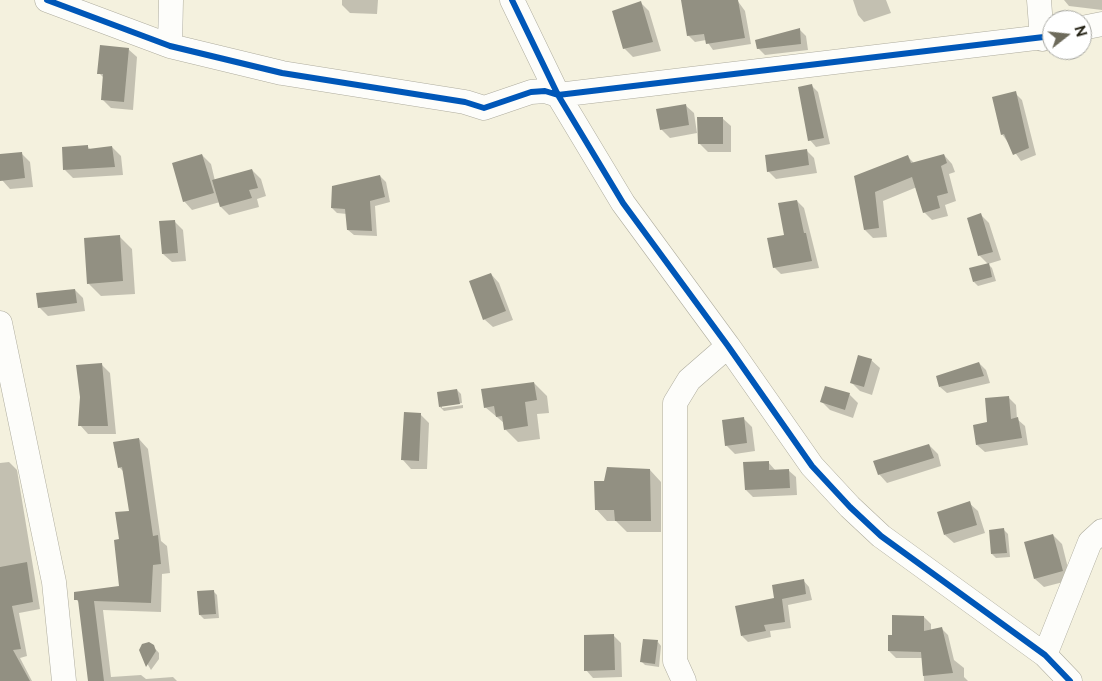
<!DOCTYPE html>
<html>
<head>
<meta charset="utf-8">
<style>
  body { margin:0 }
  #map { position:relative; width:1102px; height:681px; overflow:hidden; background:#f4f1de; font-family:Raleway,sans-serif }
  canvas { display:block }
  .north { position:absolute; left:1042px; top:10px; width:50px; height:50px; box-sizing:border-box; background:#fff; border:1px solid #a7a7a1; border-radius:50%; rotate:74deg; font-size:14px; font-weight:700; line-height:20px; text-align:center; color:#242215 }
  .north::after { content:''; display:block; margin:auto; width:18px; height:22px; background:#6d6a5b; clip-path:polygon(50% 0,100% 100%,50% 72%,0 100%) }
</style>
</head>
<body>
<div id="map">
<canvas width="1102" height="681"></canvas>
<div class="north">N</div>
</div>
<script>
const c = document.querySelector('canvas').getContext('2d');
c.lineJoin = 'round';
function paint(path, color) { c.fillStyle = color; c.fill(path, 'evenodd'); }
const poly = rows => new Path2D(rows.map(r => 'M' + r).join(''));
function trace(path, color, width, dash) { c.strokeStyle = color; c.lineWidth = width; c.lineCap = dash ? 'butt' : 'round'; c.setLineDash(dash || []); c.stroke(path); }
paint(poly([
  [342,0,378,0,377,14,350,13,342,5],
  [683,0,737,0,745,11,751,44,713,50,706,40,695,42,688,35],
  [853,0,886,0,891,13,864,22,858,15],
  [1064,0,1102,0,1102,10,1069,6],
  [641,3,649,11,661,51,633,57,624,48],
  [799,29,806,36,808,50,765,55,758,48],
  [128,49,137,57,133,110,111,108,102,99,104,78,99,73],
  [812,86,818,92,830,144,816,147,810,140],
  [1015,93,1022,100,1036,155,1021,161,1002,134],
  [685,105,694,113,697,133,670,138,661,129],
  [722,118,731,126,731,152,708,152,699,143],
  [88,147,91,150,112,147,121,156,123,175,73,178,65,170],
  [806,150,814,158,817,173,776,179,768,171],
  [22,154,30,162,33,187,10,189,2,180,0,156],
  [202,155,211,164,215,181,252,170,261,179,266,196,257,199,259,207,229,215,221,207,220,202,192,210,184,201],
  [944,155,952,164,955,172,949,174,956,201,945,205,948,216,932,220,924,212,917,187,883,201,887,237,873,238,865,230,856,177,907,156,914,163],
  [380,176,386,182,390,202,375,206,377,236,354,235,348,230,347,214,337,213,332,208],
  [797,201,804,208,819,268,781,274,774,267],
  [981,215,989,223,1001,260,988,264,992,268,996,281,978,286,974,282,988,264,979,255],
  [175,222,183,230,186,261,172,262,163,254],
  [119,236,132,249,135,294,101,296,89,284],
  [491,274,499,283,513,320,493,327,484,319],
  [75,290,83,298,85,311,48,316,39,307],
  [871,360,880,368,872,395,860,391,851,382],
  [979,363,986,370,990,383,947,393,940,387],
  [101,364,110,373,116,434,88,434,80,425,81,397],
  [534,383,547,396,549,413,537,414,540,439,518,442,505,429,504,423,485,407],
  [457,390,461,394,462,403,442,406,442,408,463,405,463,408,444,411,440,407],
  [849,394,858,403,853,418,830,410,822,402],
  [1008,397,1016,405,1017,419,1025,426,1028,445,985,452,977,445,988,423],
  [420,414,429,423,427,469,411,469,403,460],
  [743,418,752,427,755,451,735,454,726,445],
  [139,439,148,449,161,541,167,546,170,573,162,574,161,612,103,610,111,677,141,675,146,679,173,677,177,681,90,681,80,604,76,599,121,587,120,540,130,512,124,472,119,467],
  [929,445,938,454,941,466,887,483,879,474],
  [9,462,17,470,40,609,19,613,27,656,20,658,32,681,0,681,0,463],
  [768,462,776,471,788,470,796,477,797,495,753,497,746,490],
  [650,470,661,482,661,532,627,532,616,521,607,521,596,509,606,483],
  [969,503,978,511,985,533,954,543,945,535],
  [1004,530,1008,534,1010,557,996,558,992,554],
  [1053,535,1062,544,1071,580,1044,587,1035,579],
  [803,580,809,587,812,600,788,605,791,628,770,631,771,637,748,642,742,636,775,599],
  [213,591,217,595,219,618,204,619,200,615],
  [924,617,931,624,931,631,941,628,948,635,954,660,964,668,964,677,968,681,924,681,923,658,896,658,889,651,894,636],
  [614,636,621,643,622,677,593,678,586,670],
  [658,642,661,646,659,667,645,665,641,661],
  [151,644,159,653,159,659,151,670,141,653]
]), '#0003');
paint(poly([
  [681,0,738,0,745,38,706,44,704,34,687,36],
  [641,1,653,42,623,49,612,11],
  [800,28,801,44,757,49,755,40],
  [100,45,129,48,124,102,101,100,103,74,97,74],
  [812,84,824,138,808,141,798,87],
  [1016,91,1029,148,1013,155,1004,134,1001,135,992,97],
  [686,104,689,125,660,130,656,109],
  [697,117,723,117,723,144,698,144],
  [88,145,88,149,112,146,115,167,63,170,62,147],
  [807,149,809,165,767,172,765,155],
  [22,152,25,178,0,181,0,154],
  [202,154,214,193,183,202,172,163],
  [944,154,947,163,941,166,948,193,937,196,940,208,923,213,912,177,875,192,879,228,864,230,854,176,908,155,911,163],
  [252,169,258,188,249,190,252,198,220,207,212,180],
  [380,175,385,197,370,201,372,231,347,230,345,209,331,208,332,186],
  [797,200,804,233,806,233,812,261,773,268,767,238,784,235,778,203],
  [981,213,993,252,978,256,967,218],
  [175,220,178,253,162,254,159,221],
  [120,235,123,281,87,284,84,238],
  [989,263,992,277,973,282,969,268],
  [491,273,506,311,483,320,469,281],
  [75,289,77,303,38,308,36,293],
  [858,355,872,359,864,387,850,383],
  [979,362,984,376,939,387,936,376],
  [102,363,108,426,78,426,80,397,76,365],
  [534,382,537,400,525,402,528,426,504,430,502,416,496,417,494,406,484,408,481,389],
  [825,386,850,393,845,410,820,402],
  [457,389,460,404,439,407,437,392],
  [1009,396,1011,419,1018,417,1022,438,976,445,973,425,987,422,985,398],
  [404,412,421,413,419,461,401,460],
  [744,417,747,443,725,446,722,420],
  [139,438,153,536,158,535,161,564,153,565,151,603,94,601,104,681,88,681,78,600,74,600,74,592,119,586,114,540,119,539,115,512,129,511,122,467,118,468,113,442],
  [929,444,934,458,878,475,873,461],
  [769,461,769,470,789,469,790,488,745,490,743,462],
  [607,467,650,469,651,521,615,521,614,510,595,510,594,481,604,481],
  [970,501,977,525,944,535,937,512],
  [1004,528,1007,553,991,554,989,530],
  [1053,534,1063,571,1034,579,1024,542],
  [27,562,33,602,12,606,21,649,13,650,30,681,0,681,0,567],
  [804,579,806,594,782,599,785,622,764,625,766,631,741,636,735,606,774,598,772,585],
  [214,590,216,614,199,615,197,591],
  [892,615,924,616,924,631,942,627,953,673,923,676,921,652,888,651,888,635,892,635],
  [614,634,615,670,584,671,584,635],
  [643,639,658,640,655,664,640,662],
  [149,642,154,645,156,651,146,667,139,650,142,644]
]), '#929082');
const minor = poly([
  [47,0,170,46,282,73,465,102,484,108,531,92,545,91,558,95,1052,36],
  [512,0,558,95,623,203,728,346,812,466,850,507,881,536,1045,655,1070,681],
  [1039,0,1042,39],
  [1082,28,1102,24],
  [170,46,171,0],
  [0,323,54,582,64,681],
  [1045,655,1090,542,1102,531],
  [684,681,675,661,675,403,689,380,728,346]
]);
trace(minor, '#aeac9e', 25);
trace(minor, '#fdfdfa', 24);
trace(poly([
  [47,0,170,46,282,73,465,102,484,108,531,92,545,91,558,95,1052,36],
  [512,0,558,95,623,203,728,346,812,466,850,507,881,536,1045,655,1070,681]
]), '#0057b8', 6);
</script>
</body>
</html>
